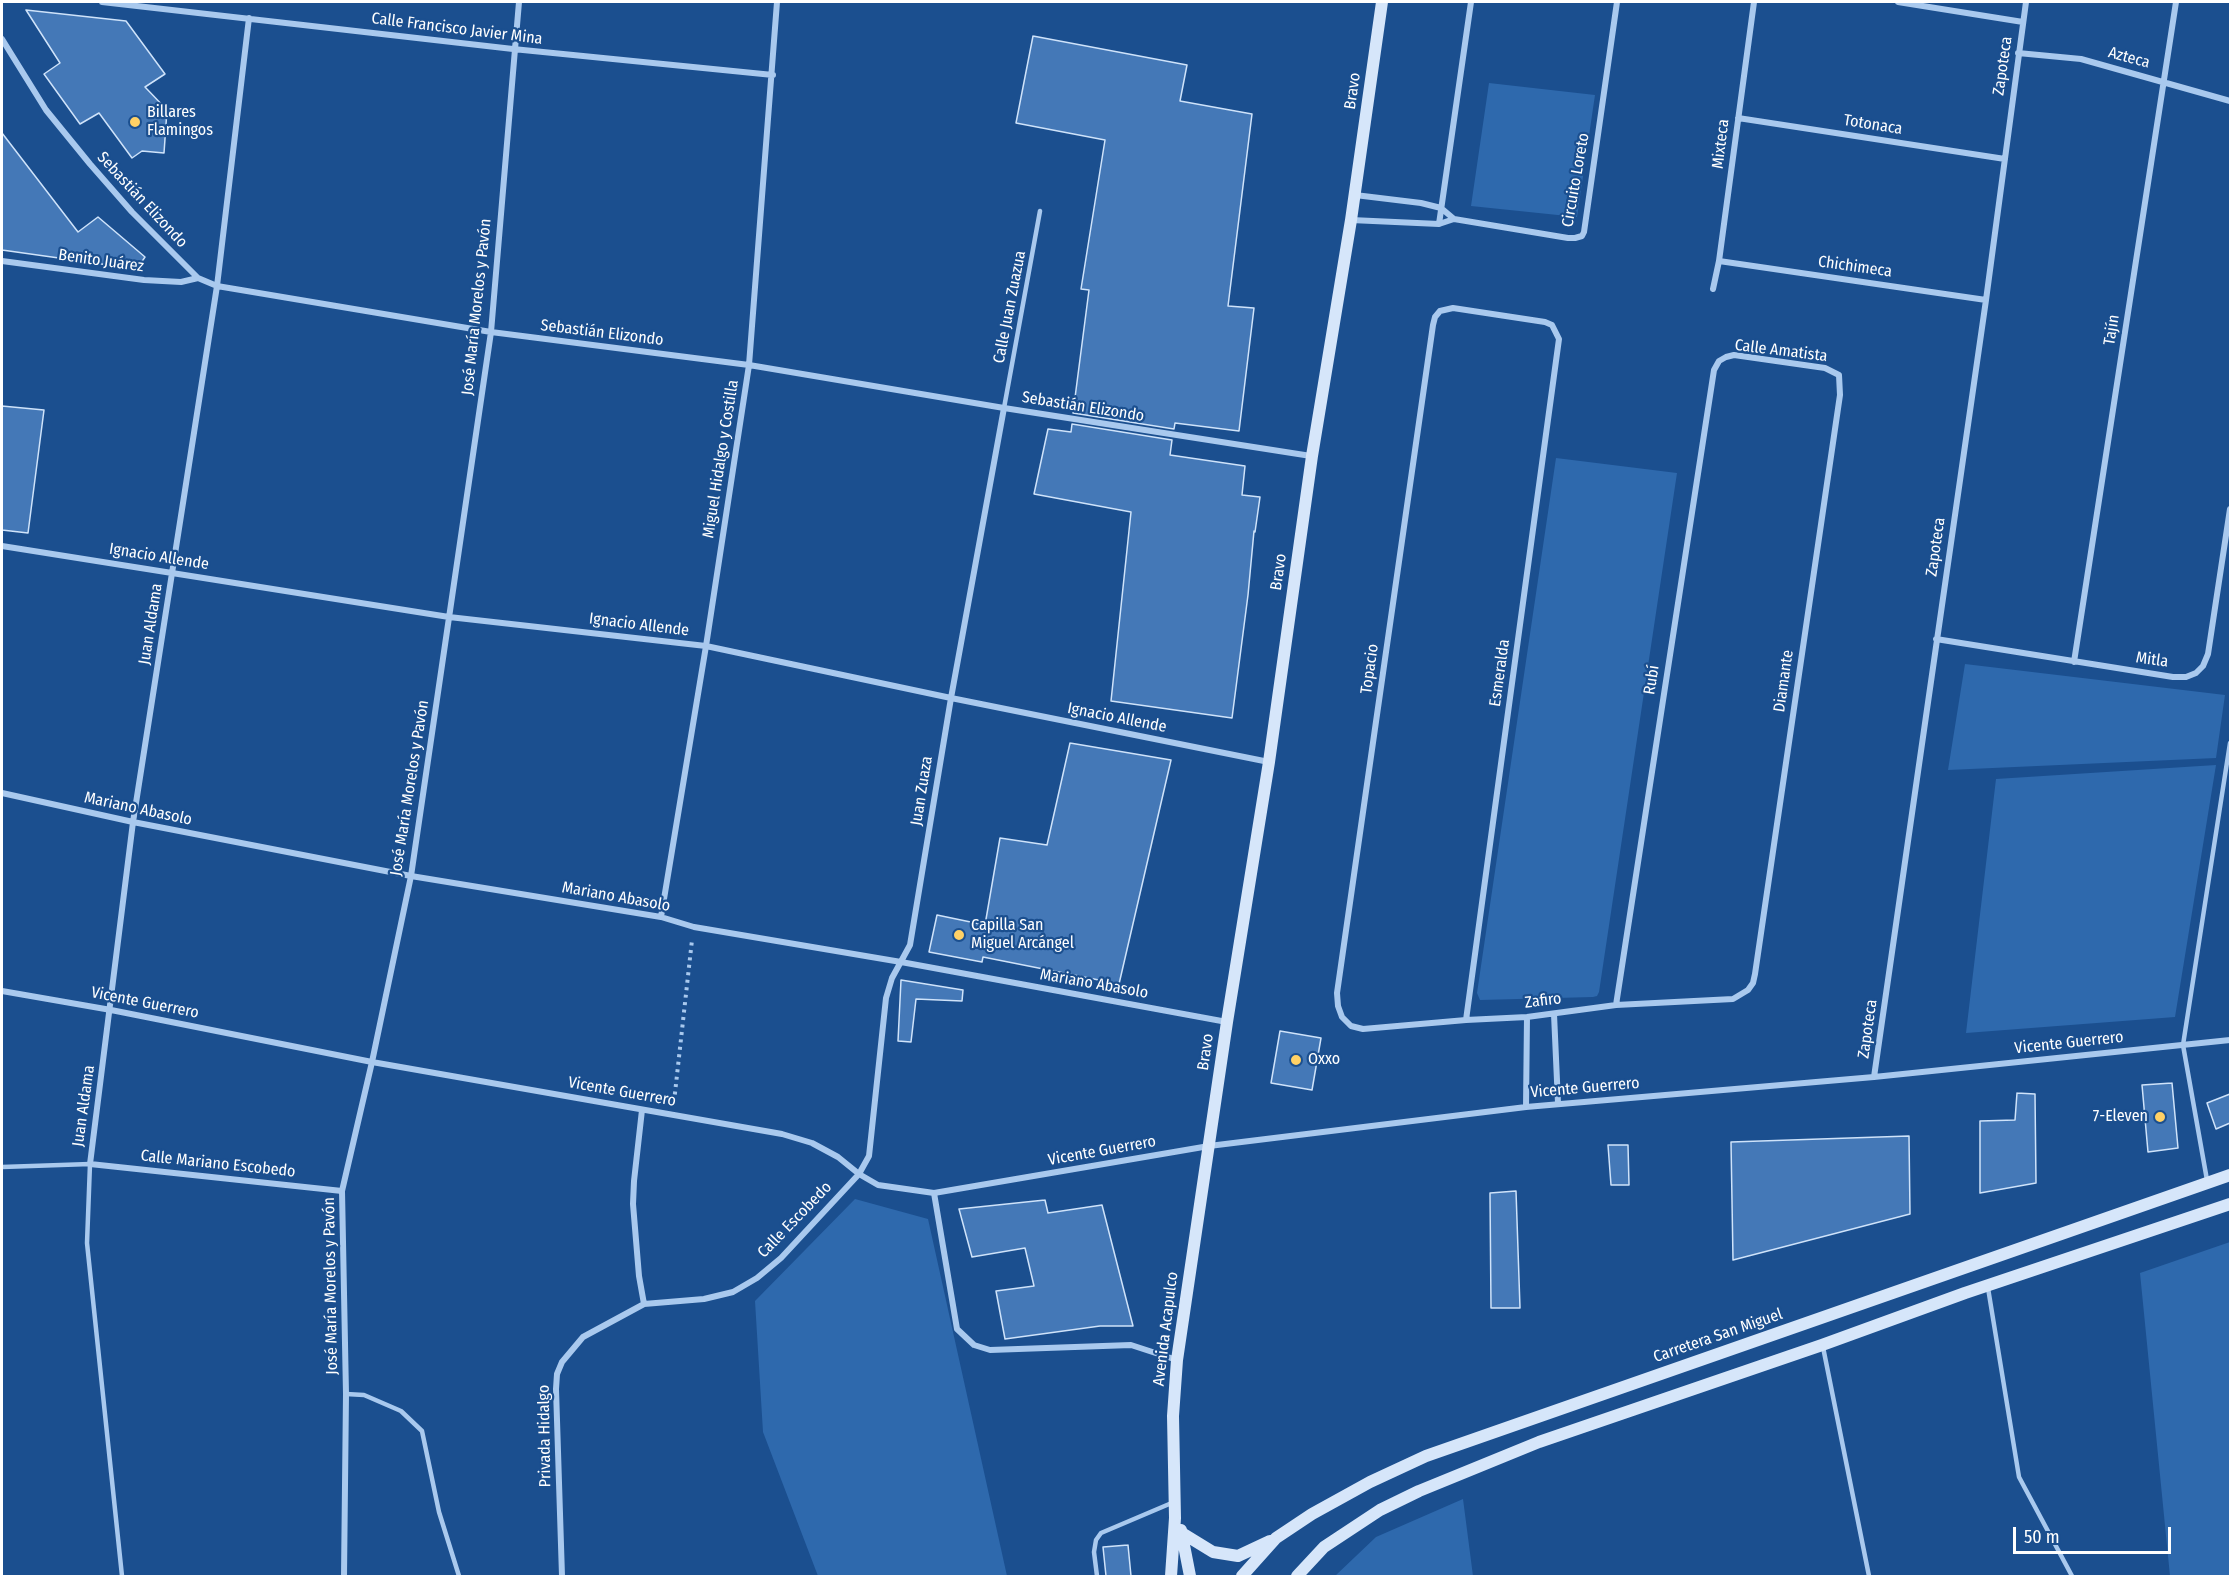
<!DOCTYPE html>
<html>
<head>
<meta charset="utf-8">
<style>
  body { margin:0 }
  #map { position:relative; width:2232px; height:1578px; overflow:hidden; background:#1b4f8f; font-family:"Fira Sans Condensed",sans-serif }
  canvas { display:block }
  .frame { position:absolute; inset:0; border:3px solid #fff; pointer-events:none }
  .scale { position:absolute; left:2013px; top:1527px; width:158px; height:27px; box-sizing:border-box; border:3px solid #fff; border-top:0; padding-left:8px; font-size:18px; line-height:21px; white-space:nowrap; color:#fff; -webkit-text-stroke:4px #1b4f8f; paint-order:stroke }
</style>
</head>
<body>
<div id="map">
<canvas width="2232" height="1578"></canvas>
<div class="frame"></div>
<div class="scale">50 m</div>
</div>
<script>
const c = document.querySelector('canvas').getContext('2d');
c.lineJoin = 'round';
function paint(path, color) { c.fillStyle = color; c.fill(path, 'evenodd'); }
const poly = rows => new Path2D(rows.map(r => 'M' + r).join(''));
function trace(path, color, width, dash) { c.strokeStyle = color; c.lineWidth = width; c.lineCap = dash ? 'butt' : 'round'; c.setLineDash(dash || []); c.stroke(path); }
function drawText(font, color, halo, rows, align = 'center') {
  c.font = font + ' "Fira Sans Condensed",sans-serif'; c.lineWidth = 4.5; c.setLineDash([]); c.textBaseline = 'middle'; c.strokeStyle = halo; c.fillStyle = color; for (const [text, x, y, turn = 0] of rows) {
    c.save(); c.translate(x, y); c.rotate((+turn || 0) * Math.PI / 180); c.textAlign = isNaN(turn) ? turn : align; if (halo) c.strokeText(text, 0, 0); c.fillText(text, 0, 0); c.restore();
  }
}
paint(poly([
  [1489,83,1595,95,1577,217,1471,206],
  [1556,458,1677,473,1599,992,1597,996,1593,997,1480,1000,1477,993],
  [1965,664,2225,695,2216,758,1948,770],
  [2216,765,2175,1017,1966,1033,1996,779],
  [855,1199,928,1219,1007,1576,818,1576,763,1432,755,1301],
  [2230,1242,2230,1576,2170,1576,2140,1273],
  [1463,1499,1473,1576,1335,1576,1376,1537]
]), '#2e69ad');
const building = poly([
  [26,10,126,21,165,74,145,87,167,110,164,153,142,151,132,158,99,113,80,124,44,74,60,63,26,10],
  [1033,36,1187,65,1180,101,1252,114,1228,306,1254,308,1239,431,1175,423,1174,429,1073,413,1089,290,1081,289,1105,140,1016,123,1033,36],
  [2,133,78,232,98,217,145,257,137,269,2,250,2,133],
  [2,406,44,410,28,533,2,530,2,406],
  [1072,424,1172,440,1170,455,1245,466,1242,495,1260,497,1255,532,1254,531,1248,595,1232,718,1111,701,1131,512,1034,494,1048,429,1071,432,1072,424],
  [1070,743,1171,760,1119,984,983,957,982,962,929,952,937,915,985,925,1000,838,1047,845,1070,743],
  [901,980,963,990,962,1001,916,999,911,1042,898,1041,901,980],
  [1280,1031,1321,1038,1312,1090,1271,1083,1280,1031],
  [2172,1083,2178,1148,2148,1152,2142,1085,2172,1083],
  [2017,1093,2035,1094,2036,1183,1980,1193,1980,1121,2015,1120,2017,1093],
  [2230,1094,2230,1123,2216,1129,2207,1103,2230,1094],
  [1909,1136,1910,1214,1733,1260,1731,1142,1909,1136],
  [1608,1145,1628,1145,1629,1185,1611,1185,1608,1145],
  [1516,1191,1520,1308,1491,1308,1490,1193,1516,1191],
  [1045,1200,1048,1213,1102,1205,1133,1326,1100,1326,1005,1339,996,1291,1034,1286,1025,1248,972,1257,959,1209,1045,1200],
  [1128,1545,1131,1576,1106,1576,1103,1547,1128,1545]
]);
paint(building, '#4478b7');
trace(building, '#cfe3fa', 1.5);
trace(poly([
  [674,1102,692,940]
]), '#a9c9ee', 4, [3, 4.5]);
trace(poly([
  [1004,408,1040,211],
  [2,1167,90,1164,87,1243,122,1576],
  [2207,1180,2183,1045,2230,743],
  [1988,1288,2019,1477,2072,1576],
  [1823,1347,1869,1576],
  [346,1394,364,1395,401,1411,422,1431,439,1512,459,1576],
  [1097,1576,1094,1552,1096,1540,1101,1533,1174,1502]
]), '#a9c9ee', 4.5);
trace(poly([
  [102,2,513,49,773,75],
  [1898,2,2023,22],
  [249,18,217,286,133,822,90,1164,342,1191],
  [2,39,46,110,90,164,132,212,198,278,217,286,491,332,749,365,1004,408,1311,456],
  [2018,53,2081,59,2230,101],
  [1738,118,2005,159],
  [1355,195,1421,203,1441,208,1454,219],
  [1351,220,1439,224,1454,219,1568,238,1575,238,1582,236,1584,232,1617,2],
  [1439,224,1471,2],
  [2,261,144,280,181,282,198,278],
  [1719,261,1986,300],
  [1713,289,1719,261,1754,2],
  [2,546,449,617,706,646,951,698,1269,762],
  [1936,639,2173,677,2186,677,2196,673,2203,666,2208,654,2230,509],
  [2074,662,2176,2],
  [2,793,133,822,411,876,661,917,694,927,901,962,1227,1022],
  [661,917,706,646,749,365,777,2],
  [2,991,111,1010,372,1062,782,1134,812,1143,838,1157,859,1174,878,1185,934,1193,1209,1146,1526,1107,1874,1077,2230,1040],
  [1554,1014,1558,1103],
  [1466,1020,1559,339,1552,325,1545,322,1453,308,1440,311,1435,317,1433,325,1337,993,1338,1006,1342,1017,1351,1026,1363,1029,1466,1020,1527,1017,1616,1005,1733,999,1748,990,1753,983,1755,974,1840,395,1839,375,1825,368,1734,355,1726,357,1719,361,1714,370,1616,1005],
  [1874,1077,1986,300,2026,2],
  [1526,1107,1527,1017],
  [642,1110,634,1181,633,1204,639,1276,644,1304],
  [934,1193,957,1329,974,1345,990,1350,1131,1345,1177,1360],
  [344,1576,346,1394,342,1191,372,1062,411,876,491,332,519,2],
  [562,1576,556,1389,557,1374,562,1362,583,1337,644,1304,704,1299,733,1292,757,1278,781,1258,859,1174,869,1156,886,998,892,978,910,945,951,698,1004,408]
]), '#a9c9ee', 6);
trace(poly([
  [1181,1530,1190,1576],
  [1182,1533,1213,1552,1238,1556,1270,1541],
  [1171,1576,1175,1518,1173,1416,1177,1360,1227,1022,1269,762,1312,456,1351,220,1382,2],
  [1242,1576,1276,1538,1312,1514,1370,1482,1426,1456,2230,1175],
  [1297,1576,1324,1547,1380,1510,1419,1491,1539,1442,1822,1345,1965,1293,2230,1204]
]), '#d6e6fa', 12);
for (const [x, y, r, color] of [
  [135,122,6,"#ffd166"],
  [959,935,6,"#ffd166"],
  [1296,1060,6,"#ffd166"],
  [2160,1117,6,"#ffd166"]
]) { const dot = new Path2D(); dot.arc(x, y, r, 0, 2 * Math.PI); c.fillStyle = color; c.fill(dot); trace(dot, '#1b4f8f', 2); }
drawText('16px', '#fff', '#1b4f8f', [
  ["Calle Francisco Javier Mina",457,29,7],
  ["Azteca",2129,58,15],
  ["Zapoteca",2003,66,-82],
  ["Bravo",1353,91,-82],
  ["Totonaca",1873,125,9],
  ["Mixteca",1721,144,-83],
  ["Circuito Loreto",1576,180,-80],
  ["Sebastián Elizondo",142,200,47],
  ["Benito Juárez",101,261,8],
  ["Chichimeca",1855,267,8],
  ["José María Morelos y Pavón",477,307,-84],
  ["Calle Juan Zuazua",1010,307,-79],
  ["Tajín",2112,330,-81],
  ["Sebastián Elizondo",602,333,7],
  ["Calle Amatista",1781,351,7],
  ["Sebastián Elizondo",1083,407,9],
  ["Miguel Hidalgo y Costilla",721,459,-81],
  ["Zapoteca",1936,547,-82],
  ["Ignacio Allende",159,557,9],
  ["Bravo",1279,572,-82],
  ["Juan Aldama",151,624,-81],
  ["Ignacio Allende",639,625,7],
  ["Mitla",2152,660,8],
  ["Topacio",1370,669,-82],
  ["Esmeralda",1500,673,-82],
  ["Rubí",1652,680,-81],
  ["Diamante",1784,681,-82],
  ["Ignacio Allende",1117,718,11],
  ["José María Morelos y Pavón",410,788,-81],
  ["Juan Zuaza",922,791,-81],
  ["Mariano Abasolo",138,809,12],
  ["Mariano Abasolo",616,897,10],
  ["Mariano Abasolo",1094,984,10],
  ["Zafiro",1543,1001,-7],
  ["Vicente Guerrero",145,1003,11],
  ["Zapoteca",1868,1029,-82],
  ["Vicente Guerrero",2069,1043,-6],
  ["Bravo",1206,1052,-82],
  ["Vicente Guerrero",1585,1088,-5],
  ["Vicente Guerrero",622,1092,10],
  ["Juan Aldama",84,1106,-82],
  ["Vicente Guerrero",1102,1151,-10],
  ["Calle Mariano Escobedo",218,1164,6],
  ["Calle Escobedo",795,1220,-46],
  ["José María Morelos y Pavón",331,1286,-91],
  ["Avenida Acapulco",1166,1329,-83],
  ["Carretera San Miguel",1718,1336,-19],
  ["Privada Hidalgo",545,1436,-91]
]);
drawText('16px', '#fff', '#1b4f8f', [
  ["Billares",147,113],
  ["Flamingos",147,131],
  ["Capilla San",971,926],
  ["Miguel Arcángel",971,944],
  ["Oxxo",1308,1060],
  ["7-Eleven",2148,1117,"right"]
], 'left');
</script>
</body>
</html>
